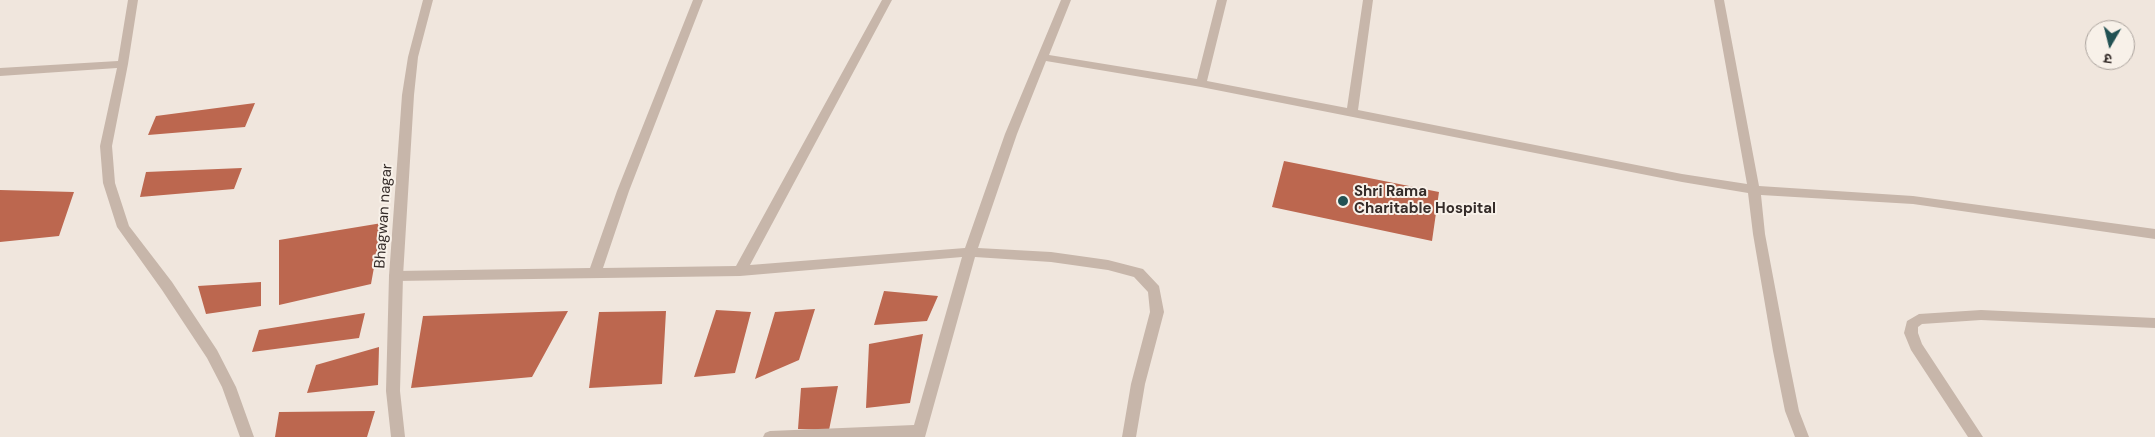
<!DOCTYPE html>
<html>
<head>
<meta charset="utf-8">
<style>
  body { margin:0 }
  #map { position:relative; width:2155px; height:437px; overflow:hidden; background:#f0e6dd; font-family:"DM Sans","Noto Sans Devanagari",sans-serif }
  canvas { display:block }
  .north { position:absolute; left:2085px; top:20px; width:50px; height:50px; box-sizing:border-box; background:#f8f1e9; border:1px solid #aaa29c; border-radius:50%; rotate:188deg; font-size:14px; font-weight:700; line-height:20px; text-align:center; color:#352c29 }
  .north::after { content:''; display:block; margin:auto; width:18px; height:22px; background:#225153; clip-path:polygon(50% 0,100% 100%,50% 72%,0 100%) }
</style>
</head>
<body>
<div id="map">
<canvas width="2155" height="437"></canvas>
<div class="north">उ</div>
</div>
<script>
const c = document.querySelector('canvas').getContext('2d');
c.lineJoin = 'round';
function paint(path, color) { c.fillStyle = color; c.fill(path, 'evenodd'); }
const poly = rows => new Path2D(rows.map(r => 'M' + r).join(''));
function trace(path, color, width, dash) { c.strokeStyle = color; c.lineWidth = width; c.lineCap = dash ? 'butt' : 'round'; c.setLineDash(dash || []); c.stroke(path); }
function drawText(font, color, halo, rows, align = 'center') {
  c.font = font + ' "DM Sans",sans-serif'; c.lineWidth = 4; c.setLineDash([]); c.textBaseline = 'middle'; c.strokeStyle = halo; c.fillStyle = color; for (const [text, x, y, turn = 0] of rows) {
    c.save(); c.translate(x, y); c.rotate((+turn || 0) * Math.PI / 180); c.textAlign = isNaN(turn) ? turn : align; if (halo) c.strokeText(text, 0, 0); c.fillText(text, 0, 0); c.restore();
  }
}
paint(poly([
  [255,103,245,127,148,135,156,116],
  [1284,161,1439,192,1432,241,1272,207],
  [242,168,234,189,140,197,146,172],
  [0,190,74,192,59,236,0,242],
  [382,223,371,284,279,305,279,240],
  [261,282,261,306,206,314,198,286],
  [884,291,938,296,927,321,874,325],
  [815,309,799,360,755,379,775,312],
  [716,310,751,312,735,373,694,377],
  [568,311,532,377,411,388,423,316],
  [666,311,662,384,589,388,599,312],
  [365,313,359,338,252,352,259,330],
  [923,334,910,403,866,408,869,344],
  [379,347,378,385,307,393,316,365],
  [838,386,829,430,798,429,801,388],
  [375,411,367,437,275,437,279,412]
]), '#bc674f');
paint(poly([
  [128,0,138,0,128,64,112,146,115,183,129,226,172,282,217,350,236,387,254,437,240,437,222,387,207,358,162,290,117,227,103,183,100,146,117,68,0,76,0,68,118,61,128,0],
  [693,0,703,0,629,191,603,268,736,266,882,0,892,0,750,265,965,248,1005,134,1061,0,1071,0,1049,55,1197,79,1217,0,1227,0,1207,81,1347,108,1363,0,1373,0,1358,110,1682,174,1747,184,1714,0,1724,0,1759,186,1913,196,2155,229,2155,239,1913,204,1761,195,1765,234,1787,351,1799,411,1809,437,1795,437,1785,411,1773,351,1753,234,1748,193,1682,182,1201,87,1046,61,1017,134,978,248,1051,252,1108,260,1143,269,1159,286,1164,312,1145,384,1136,437,1122,437,1131,384,1150,312,1148,292,1134,277,1108,270,1051,262,975,257,925,437,763,437,765,433,770,431,914,425,962,257,740,276,396,281,391,280,389,276,391,272,396,271,590,268,617,191,693,0],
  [1981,310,2155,318,2155,328,1981,320,1922,324,1918,327,1918,333,1922,344,1983,437,1968,437,1911,350,1904,333,1907,321,1919,314,1981,310]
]), '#c7b6aa');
paint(poly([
  [423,0,433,0,418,57,414,95,403,276,400,391,405,437,391,437,386,391,389,276,402,95,408,57,423,0]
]), '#c7b6aa');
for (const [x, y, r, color] of [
  [1343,201,6,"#225153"]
]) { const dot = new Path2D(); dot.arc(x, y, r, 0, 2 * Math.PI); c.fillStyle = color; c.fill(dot); trace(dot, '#f8f1e9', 2); }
drawText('bold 15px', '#352c29', '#f8f1e9', [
  ["Shri Rama",1354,192],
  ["Charitable Hospital",1354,209]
], 'left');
drawText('15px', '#352c29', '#f8f1e9', [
  ["Bhagwan nagar",384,216,-86]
]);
</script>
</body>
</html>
